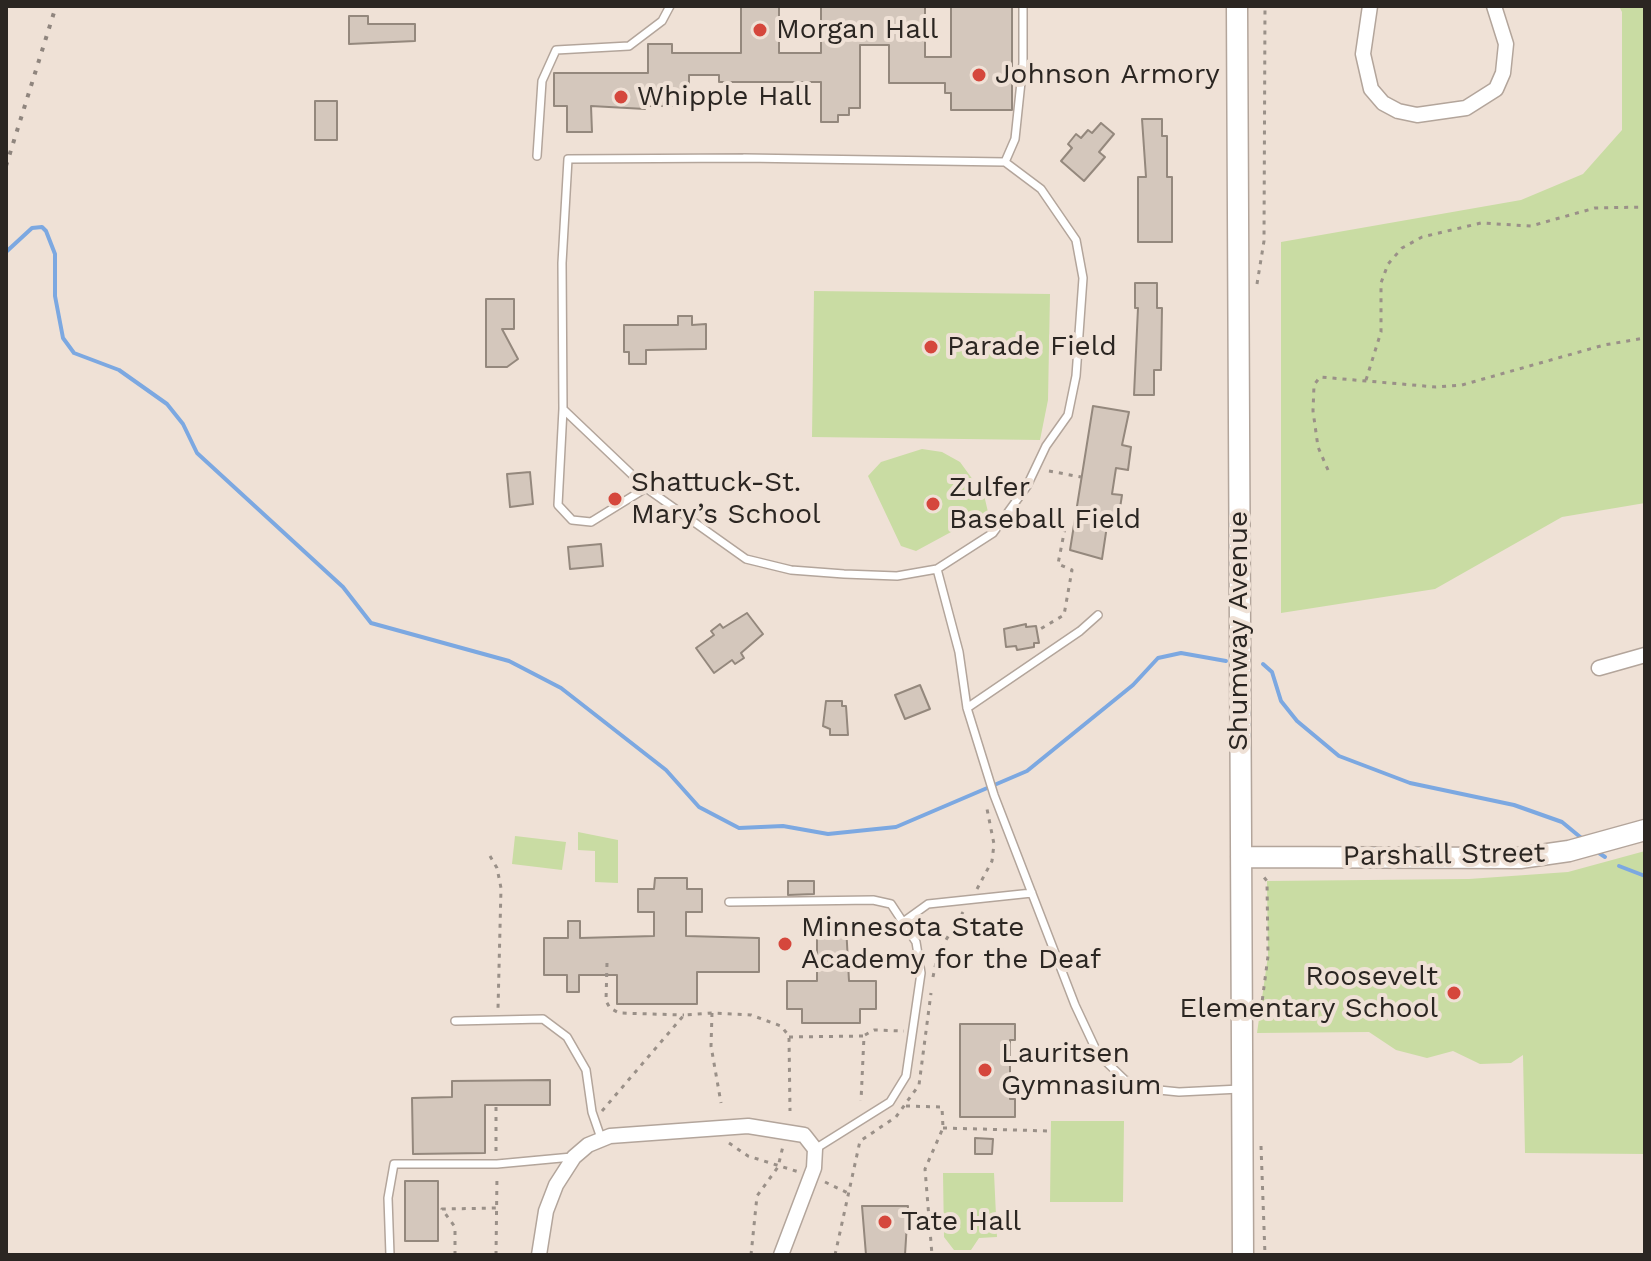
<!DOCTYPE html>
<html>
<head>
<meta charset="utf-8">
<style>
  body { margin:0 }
  #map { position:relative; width:1651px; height:1261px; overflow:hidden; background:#efe1d6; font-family:"Work Sans",sans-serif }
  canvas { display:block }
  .frame { position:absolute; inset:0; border:8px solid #2b2622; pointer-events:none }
</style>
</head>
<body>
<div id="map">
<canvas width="1651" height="1261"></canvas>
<div class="frame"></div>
</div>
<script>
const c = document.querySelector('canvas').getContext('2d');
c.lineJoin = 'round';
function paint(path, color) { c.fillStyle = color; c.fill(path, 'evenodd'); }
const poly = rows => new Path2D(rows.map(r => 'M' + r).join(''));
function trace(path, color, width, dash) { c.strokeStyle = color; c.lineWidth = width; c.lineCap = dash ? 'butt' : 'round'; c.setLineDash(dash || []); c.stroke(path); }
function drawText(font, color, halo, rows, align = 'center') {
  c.font = font + ' "Work Sans",sans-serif'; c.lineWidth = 8; c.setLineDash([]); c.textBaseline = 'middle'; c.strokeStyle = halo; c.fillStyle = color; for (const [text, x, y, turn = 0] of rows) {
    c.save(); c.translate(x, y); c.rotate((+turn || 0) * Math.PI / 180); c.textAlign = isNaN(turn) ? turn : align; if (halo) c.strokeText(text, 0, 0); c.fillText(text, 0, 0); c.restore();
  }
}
paint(poly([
  [1619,6,1645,6,1645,503,1562,517,1435,589,1281,613,1281,242,1521,200,1583,174,1622,130,1622,12],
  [814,291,1050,294,1048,400,1040,440,812,437],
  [922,449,942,452,960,462,984,495,988,512,916,551,901,546,868,476,881,462],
  [578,832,618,840,618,883,595,882,595,851,578,850],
  [515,836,566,842,562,870,512,864],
  [1645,851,1645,1154,1525,1153,1523,1055,1511,1063,1480,1064,1453,1051,1427,1058,1396,1050,1369,1032,1257,1033,1268,956,1267,881,1469,879,1568,872],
  [1051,1121,1124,1121,1123,1202,1050,1202],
  [943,1173,994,1173,997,1237,979,1238,971,1250,954,1250,944,1237]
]), '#c9dca3');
trace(poly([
  [6,252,32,228,42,227,46,231,55,254,55,296,63,338,74,353,119,370,167,404,183,424,197,453,343,587,371,623,509,661,561,688,666,770,699,807,739,828,783,826,828,834,896,827,1027,771,1133,685,1158,658,1181,653,1226,661],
  [1263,664,1272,672,1281,701,1297,721,1339,756,1410,783,1514,805,1562,822,1585,841],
  [1599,853,1605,857],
  [1619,866,1645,876]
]), '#7ca8e1', 4);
const building = poly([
  [741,6,779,6,779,53,821,53,821,6,925,6,925,57,951,57,951,6,1012,6,1012,110,951,110,951,93,945,93,945,83,889,83,889,45,860,45,860,108,849,108,849,115,838,115,838,122,821,122,821,82,719,82,719,75,689,75,689,106,645,106,645,109,591,106,592,132,567,132,567,106,554,106,554,73,648,73,648,44,672,44,672,53,741,53,741,6],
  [349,16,368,16,368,24,415,24,415,41,349,44,349,16],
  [315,101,337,101,337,140,315,140,315,101],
  [1142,119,1162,119,1162,136,1167,136,1167,177,1172,177,1172,242,1138,242,1138,177,1146,177,1142,119],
  [1101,123,1114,134,1099,152,1105,157,1084,181,1061,161,1072,148,1068,144,1076,134,1081,138,1088,130,1092,133,1101,123],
  [1135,283,1157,283,1157,308,1162,308,1161,370,1154,370,1154,395,1134,395,1138,308,1135,308,1135,283],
  [486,299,514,299,514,329,502,329,518,359,507,367,486,367,486,299],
  [678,316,692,316,692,325,706,324,706,349,646,350,646,364,629,364,629,352,624,352,624,325,678,325,678,316],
  [1093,406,1129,412,1122,445,1131,447,1128,470,1116,468,1112,494,1122,495,1118,521,1108,519,1102,559,1070,550,1093,406],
  [530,472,533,504,510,507,507,474,530,472],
  [601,544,603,566,570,569,568,547,601,544],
  [747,613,763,634,741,653,744,658,735,664,732,660,714,673,696,648,714,635,711,631,720,624,723,628,747,613],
  [1026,624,1026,627,1036,626,1039,643,1034,643,1034,647,1017,650,1016,646,1006,647,1004,629,1026,624],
  [920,685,930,709,905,719,895,695,920,685],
  [826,701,842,701,842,706,846,706,848,735,830,735,830,729,823,726,826,701],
  [655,878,687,878,687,889,702,889,702,912,686,912,686,936,759,938,759,972,697,972,697,1004,617,1004,617,975,579,975,579,992,567,992,567,975,544,975,544,938,568,938,568,921,580,921,580,938,654,936,654,912,638,912,638,889,654,889,655,878],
  [788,881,814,881,814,894,788,895,788,881],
  [817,925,846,925,849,981,876,981,876,1009,860,1009,860,1023,802,1023,802,1009,787,1009,787,981,817,981,817,925],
  [960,1024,1015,1024,1015,1040,1010,1040,1010,1099,1015,1099,1015,1117,960,1117,960,1024],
  [550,1080,550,1105,485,1105,485,1153,413,1154,412,1098,452,1097,452,1081,550,1080],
  [975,1138,993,1139,992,1154,975,1154,975,1138],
  [405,1181,438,1181,438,1241,405,1241,405,1181],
  [862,1206,908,1206,905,1255,866,1255,862,1206]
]);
paint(building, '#d4c7bc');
trace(building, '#94887d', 2);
const lane = poly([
  [537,156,542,81,556,50,629,46,662,21,670,6],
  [744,158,1005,162,1041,189,1076,240,1083,278,1076,376,1068,415,1046,446,1027,486,993,533,937,569,897,576,844,574,791,570,746,559,646,488,563,409,562,263,568,159,744,158],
  [1005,162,1015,139,1023,63,1023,6],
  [563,409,558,505,572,520,591,522,646,488],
  [937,569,959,652,967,708,994,795,1075,1005,1098,1054,1125,1080,1149,1089,1179,1092,1240,1089],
  [967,708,1080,631,1098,615],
  [729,902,873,900,891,904,916,942,921,973,906,1076,890,1102,815,1149],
  [903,922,928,904,1032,893],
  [455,1021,543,1019,567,1037,586,1070,592,1112,601,1138],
  [390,1255,388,1198,394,1164,497,1164,572,1157]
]);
const street = poly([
  [1370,6,1363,54,1371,89,1383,103,1398,111,1417,115,1466,108,1496,89,1503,73,1506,44,1494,6],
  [1599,668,1645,655],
  [539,1255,546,1211,556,1185,574,1157,588,1145,610,1136,748,1126,804,1135,815,1149,814,1168,781,1255]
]);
const secondary = poly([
  [1237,6,1243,1255],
  [1241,857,1520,858,1569,851,1645,830]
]);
trace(lane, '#b3a59b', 10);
trace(street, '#b3a59b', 17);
trace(secondary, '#b3a59b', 23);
trace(poly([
  [1257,284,1264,241,1265,6],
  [1366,380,1381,332,1381,283,1388,264,1402,248,1422,237,1481,223,1531,226,1595,208,1645,207],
  [1328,470,1318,447,1313,411,1314,385,1320,377,1436,387,1462,385,1604,345,1645,338],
  [1049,471,1081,477],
  [1016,519,1065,528,1058,564,1072,570,1064,615,1037,631],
  [490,856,497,868,501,888,498,1009],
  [977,889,992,861,994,844,987,809],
  [607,963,606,1001,610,1008,619,1013,684,1015],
  [933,977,938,953,963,912],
  [1261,1010,1268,956,1267,881,1263,876],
  [712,1013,711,1046,721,1103],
  [865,1035,874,1030,904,1031],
  [789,1037,864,1036,861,1101],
  [906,1106,942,1107,943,1128,925,1169,932,1255],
  [496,1107,496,1155],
  [602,1111,684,1015,712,1013,751,1015,781,1026,789,1036,790,1111],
  [943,1128,1050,1131],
  [729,1143,748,1156,799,1172],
  [1261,1146,1265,1255],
  [825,1182,850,1194],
  [455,1255,455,1227,442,1209,497,1208],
  [496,1255,497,1175],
  [751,1255,757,1196,778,1167,783,1146],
  [835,1255,860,1141,896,1117,919,1085,931,993]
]), '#9a9088', 3, [4, 6]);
trace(lane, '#fff', 7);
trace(street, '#fff', 14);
trace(secondary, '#fff', 20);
trace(poly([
  [6,166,56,6]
]), '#8f857e', 4, [4, 8]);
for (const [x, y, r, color] of [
  [760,30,8,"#d5473c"],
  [979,75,8,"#d5473c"],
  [621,97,8,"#d5473c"],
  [931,347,8,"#d5473c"],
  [615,499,8,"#d5473c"],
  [933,504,8,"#d5473c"],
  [785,944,8,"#d5473c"],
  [1454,993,8,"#d5473c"],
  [985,1070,8,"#d5473c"],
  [885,1222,8,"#d5473c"]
]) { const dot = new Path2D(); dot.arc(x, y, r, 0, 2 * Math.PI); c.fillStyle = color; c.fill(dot); trace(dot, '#efe1d6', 3); }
drawText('28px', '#2b2622', '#efe1d6', [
  ["Morgan Hall",776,30],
  ["Johnson Armory",995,75],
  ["Whipple Hall",637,97],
  ["Parade Field",947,347],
  ["Shattuck-St.",631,483],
  ["Mary’s School",631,515],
  ["Zulfer",949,488],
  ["Baseball Field",949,520],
  ["Minnesota State",801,928],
  ["Academy for the Deaf",801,960],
  ["Roosevelt",1438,977,"right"],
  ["Elementary School",1438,1009,"right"],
  ["Lauritsen",1001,1054],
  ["Gymnasium",1001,1086],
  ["Tate Hall",901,1222]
], 'left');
drawText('28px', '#2b2622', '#efe1d6', [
  ["Shumway Avenue",1239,631,-90],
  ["Parshall Street",1444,855,-1]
]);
</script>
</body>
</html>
